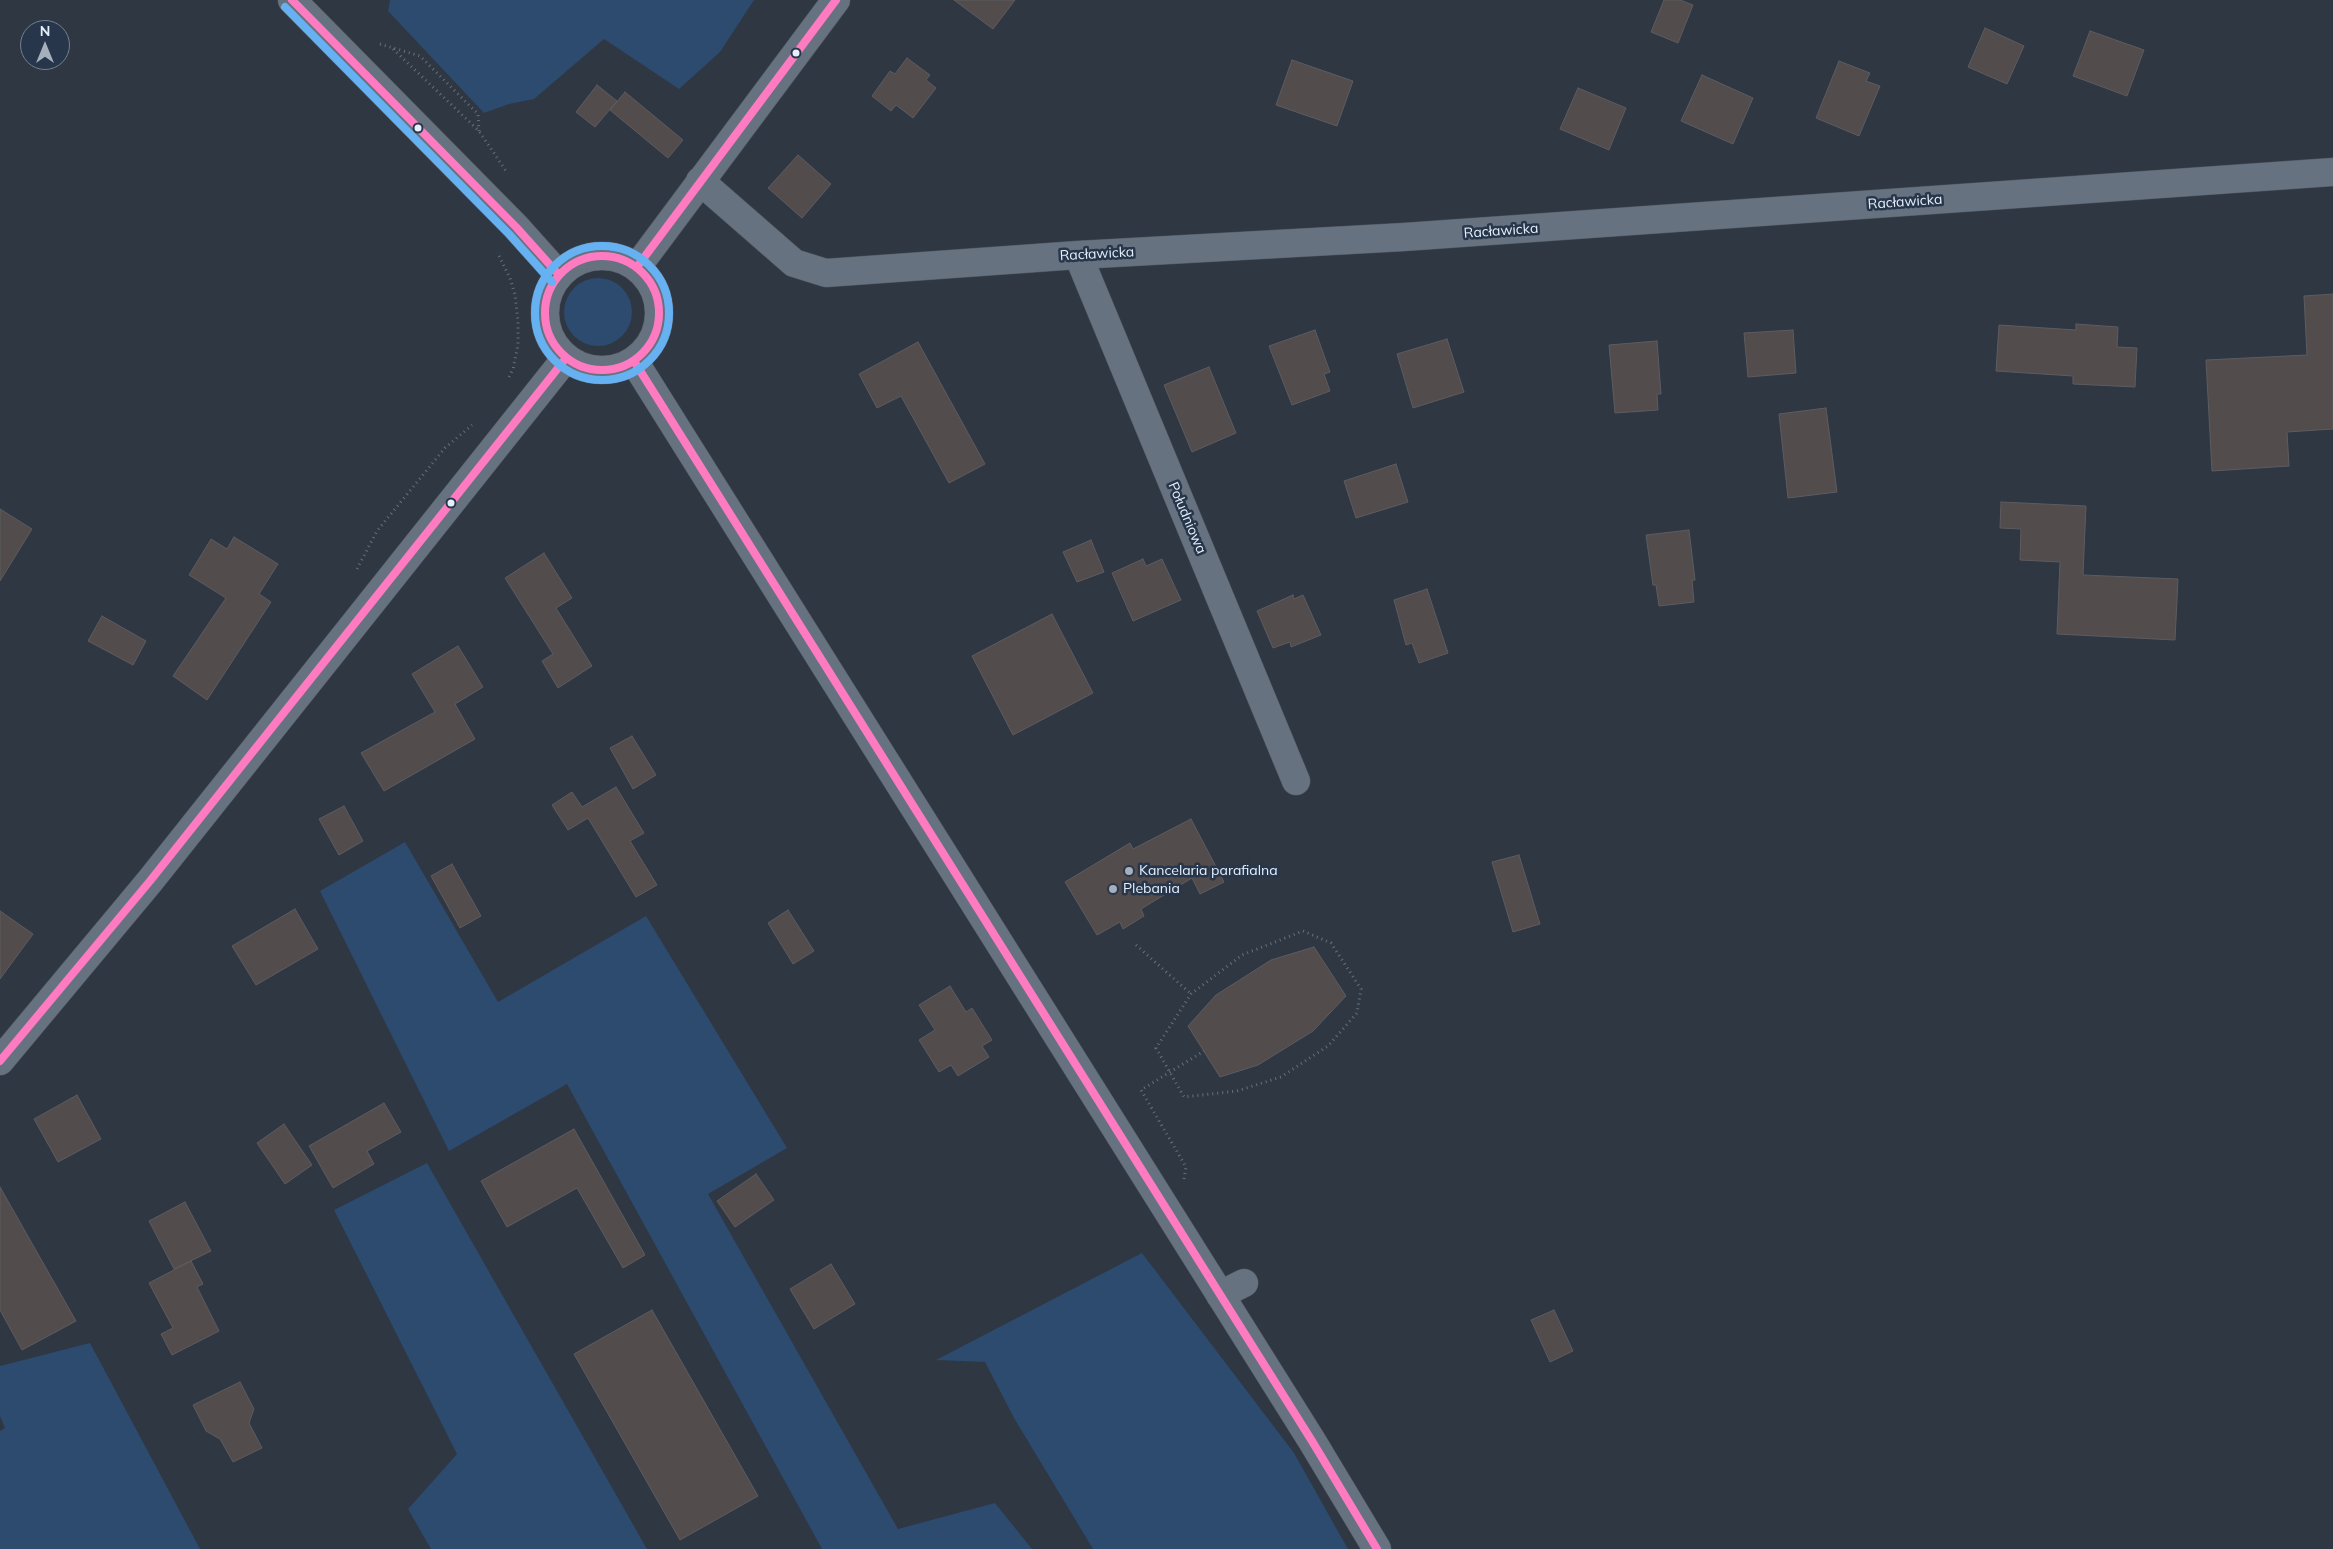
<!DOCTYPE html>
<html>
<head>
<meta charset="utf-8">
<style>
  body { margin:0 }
  #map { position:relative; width:2333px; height:1549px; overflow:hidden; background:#2f3742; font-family:Mulish,sans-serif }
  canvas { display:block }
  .north { position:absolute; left:20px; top:20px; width:50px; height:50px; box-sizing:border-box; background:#27364a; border:1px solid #738092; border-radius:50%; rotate:0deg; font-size:14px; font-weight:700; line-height:20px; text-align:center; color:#e6f0fd }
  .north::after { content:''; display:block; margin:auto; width:18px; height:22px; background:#a6afbc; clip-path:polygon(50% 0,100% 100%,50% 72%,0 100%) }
</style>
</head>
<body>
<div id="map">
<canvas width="2333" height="1549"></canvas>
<div class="north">N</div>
</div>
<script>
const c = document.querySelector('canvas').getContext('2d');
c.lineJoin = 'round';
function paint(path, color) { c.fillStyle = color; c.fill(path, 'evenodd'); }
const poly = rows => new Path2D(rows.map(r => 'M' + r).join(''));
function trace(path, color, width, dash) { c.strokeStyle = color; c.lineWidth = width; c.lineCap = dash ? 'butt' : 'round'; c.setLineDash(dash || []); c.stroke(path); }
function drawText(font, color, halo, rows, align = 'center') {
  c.font = font + ' Mulish,sans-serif'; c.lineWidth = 5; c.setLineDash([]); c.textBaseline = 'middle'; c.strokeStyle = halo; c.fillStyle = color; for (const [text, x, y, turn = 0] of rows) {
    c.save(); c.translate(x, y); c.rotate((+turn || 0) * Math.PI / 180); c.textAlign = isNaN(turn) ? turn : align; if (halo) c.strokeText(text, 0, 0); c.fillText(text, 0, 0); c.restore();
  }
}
paint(poly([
  [390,0,754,0,720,52,679,89,604,39,534,99,509,104,484,113,388,11],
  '564 312a34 34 0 1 1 68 0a34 34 0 1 1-68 0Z',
  [405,842,498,1002,646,916,787,1148,708,1194,898,1529,995,1503,1032,1549,822,1549,567,1084,449,1151,320,891],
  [427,1163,647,1549,431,1549,408,1509,457,1454,334,1210],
  [1142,1253,1294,1453,1348,1549,1093,1549,1014,1418,985,1362,936,1360],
  [90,1343,200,1549,0,1549,0,1431,5,1428,0,1416,0,1366]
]), '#2d4a6f');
const building = poly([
  [954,0,1015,0,993,29,954,0],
  [1664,0,1680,0,1693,5,1678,43,1651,32,1664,0],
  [1985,28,2024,46,2007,84,1968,67,1985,28],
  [2090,31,2144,50,2127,96,2073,76,2090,31],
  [907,58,930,75,926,80,936,88,913,118,896,105,891,111,872,96,890,71,895,74,907,58],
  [1292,60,1353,81,1337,126,1276,105,1292,60],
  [1839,61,1870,73,1866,81,1880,86,1859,136,1816,118,1839,61],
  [1702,75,1753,98,1733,144,1681,121,1702,75],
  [597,85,617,101,595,127,576,112,597,85],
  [1578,88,1626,108,1609,150,1560,129,1578,88],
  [625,92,683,140,668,158,610,110,625,92],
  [798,155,831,184,802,218,768,188,798,155],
  [2333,294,2333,429,2287,432,2289,466,2212,471,2206,360,2307,355,2304,296,2333,294],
  [2076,324,2118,327,2117,347,2137,348,2135,387,2073,384,2073,376,1996,371,1999,325,2076,330,2076,324],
  [1315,330,1330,372,1324,374,1330,391,1292,405,1269,346,1315,330],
  [1793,330,1796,373,1748,377,1744,333,1793,330],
  [1447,339,1464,392,1413,408,1397,354,1447,339],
  [1657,341,1661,394,1657,394,1658,410,1615,413,1609,345,1657,341],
  [918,342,985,464,949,483,901,396,877,408,859,374,918,342],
  [1209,367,1236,433,1192,452,1164,385,1209,367],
  [1826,408,1837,492,1788,498,1779,414,1826,408],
  [1396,464,1408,502,1356,518,1344,481,1396,464],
  [2001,502,2086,506,2083,575,2178,579,2175,640,2057,634,2060,562,2020,560,2021,529,2000,528,2001,502],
  [0,509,32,529,0,581,0,509],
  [1689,530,1695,580,1692,580,1694,602,1659,606,1656,585,1653,585,1646,535,1689,530],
  [234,537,278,564,259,594,271,602,207,700,173,676,226,598,189,575,211,539,227,549,234,537],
  [1091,540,1104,572,1077,582,1063,552,1091,540],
  [544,553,572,598,556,608,592,666,558,688,542,661,553,654,505,578,544,553],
  [1143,559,1146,566,1162,559,1181,600,1133,621,1112,573,1143,559],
  [1427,589,1448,653,1419,663,1412,643,1406,645,1394,600,1427,589],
  [1293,595,1294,599,1303,595,1321,635,1291,647,1290,642,1273,648,1257,611,1293,595],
  [1052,614,1093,693,1013,735,972,656,1052,614],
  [102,616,146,641,133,665,88,641,102,616],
  [458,646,483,687,455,704,475,739,384,791,361,753,435,712,412,674,458,646],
  [632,736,656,775,633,789,610,748,632,736],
  [616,787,644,833,630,841,657,885,636,897,588,818,568,830,552,805,572,792,582,807,616,787],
  [344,806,363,841,339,855,319,819,344,806],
  [1191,819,1224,882,1200,894,1192,878,1141,909,1144,916,1123,929,1120,922,1097,935,1065,882,1130,843,1133,849,1191,819],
  [1519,855,1540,924,1513,932,1492,862,1519,855],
  [452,864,481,916,460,928,431,876,452,864],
  [295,909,318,949,256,985,232,946,295,909],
  [788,910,814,951,793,964,768,923,788,910],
  [0,911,33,934,0,979,0,911],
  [1314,947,1346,996,1313,1031,1258,1065,1220,1077,1188,1026,1216,995,1271,960,1314,947],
  [950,986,966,1012,972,1008,992,1040,982,1046,989,1057,958,1076,951,1065,939,1072,919,1040,935,1030,919,1005,950,986],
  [77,1095,101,1139,58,1162,34,1119,77,1095],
  [384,1103,401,1132,367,1151,374,1164,333,1188,309,1146,384,1103],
  [284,1124,312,1165,285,1184,257,1143,284,1124],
  [574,1129,645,1255,623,1268,577,1188,507,1227,481,1181,574,1129],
  [756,1174,774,1200,735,1227,717,1201,756,1174],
  [0,1187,76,1321,22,1350,0,1310,0,1187],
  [185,1202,211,1251,174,1269,149,1221,185,1202],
  [191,1261,203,1284,197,1287,219,1331,172,1355,161,1334,173,1328,149,1283,191,1261],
  [831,1264,855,1304,814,1329,790,1289,831,1264],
  [652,1310,758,1496,680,1540,574,1354,652,1310],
  [1554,1310,1573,1351,1550,1362,1531,1320,1554,1310],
  [240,1382,254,1409,249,1423,262,1448,233,1462,220,1439,206,1431,193,1405,240,1382]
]);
paint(building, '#524c4d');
trace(building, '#5d5c60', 1);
const minor = poly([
  [292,0,516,227,559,275],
  [700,181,794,263,826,273,1078,255,1404,237,2333,172],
  [1078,255,1296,781],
  '545 313a57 57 0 1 1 114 0a57 57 0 1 1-114 0Z',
  [637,267,836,0],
  [634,361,1312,1441,1377,1549],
  [0,1061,150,881,566,358],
  [1220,1295,1244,1283]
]);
trace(minor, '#4e555e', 29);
trace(poly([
  [380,44,420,56,478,114,479,131],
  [393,49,479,131,506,171],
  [499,256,510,278,515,295,518,321,518,345,513,369,509,377],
  [357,569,377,531,445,448,472,425],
  [1303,931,1331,943,1361,989,1357,1013,1328,1046,1281,1077,1237,1091,1184,1097,1156,1048,1191,994,1242,955,1303,931],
  [1136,945,1191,994],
  [1184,1179,1186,1167,1141,1090,1204,1051]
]), '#68707b', 3, [1, 4]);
trace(minor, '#667280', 28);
trace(poly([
  [292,0,516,227,559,275],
  '545 313a57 57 0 1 1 114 0a57 57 0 1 1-114 0Z',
  [637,267,836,0],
  [634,361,1312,1441,1377,1549],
  [0,1061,150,881,566,358]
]), '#fe7ac1', 8);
trace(poly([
  [285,7,509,234,552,282],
  '535 313a67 67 0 1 1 134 0a67 67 0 1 1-134 0Z'
]), '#66b1f2', 8);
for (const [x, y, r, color] of [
  [796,53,4.5,"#e6f0fd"],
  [418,128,4.5,"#e6f0fd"],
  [451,503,4.5,"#e6f0fd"],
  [1129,871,5,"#a6afbc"],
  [1113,889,5,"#a6afbc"]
]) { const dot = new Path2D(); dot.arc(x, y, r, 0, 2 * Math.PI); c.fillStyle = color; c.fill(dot); trace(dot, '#27364a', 2); }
drawText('14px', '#e6f0fd', '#27364a', [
  ["Racławicka",1905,202,-4],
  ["Racławicka",1501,231,-4],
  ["Racławicka",1097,254,-3],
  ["Południowa",1187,518,67]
]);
drawText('14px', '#e6f0fd', '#27364a', [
  ["Kancelaria parafialna",1139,871],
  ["Plebania",1123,889]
], 'left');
</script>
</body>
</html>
